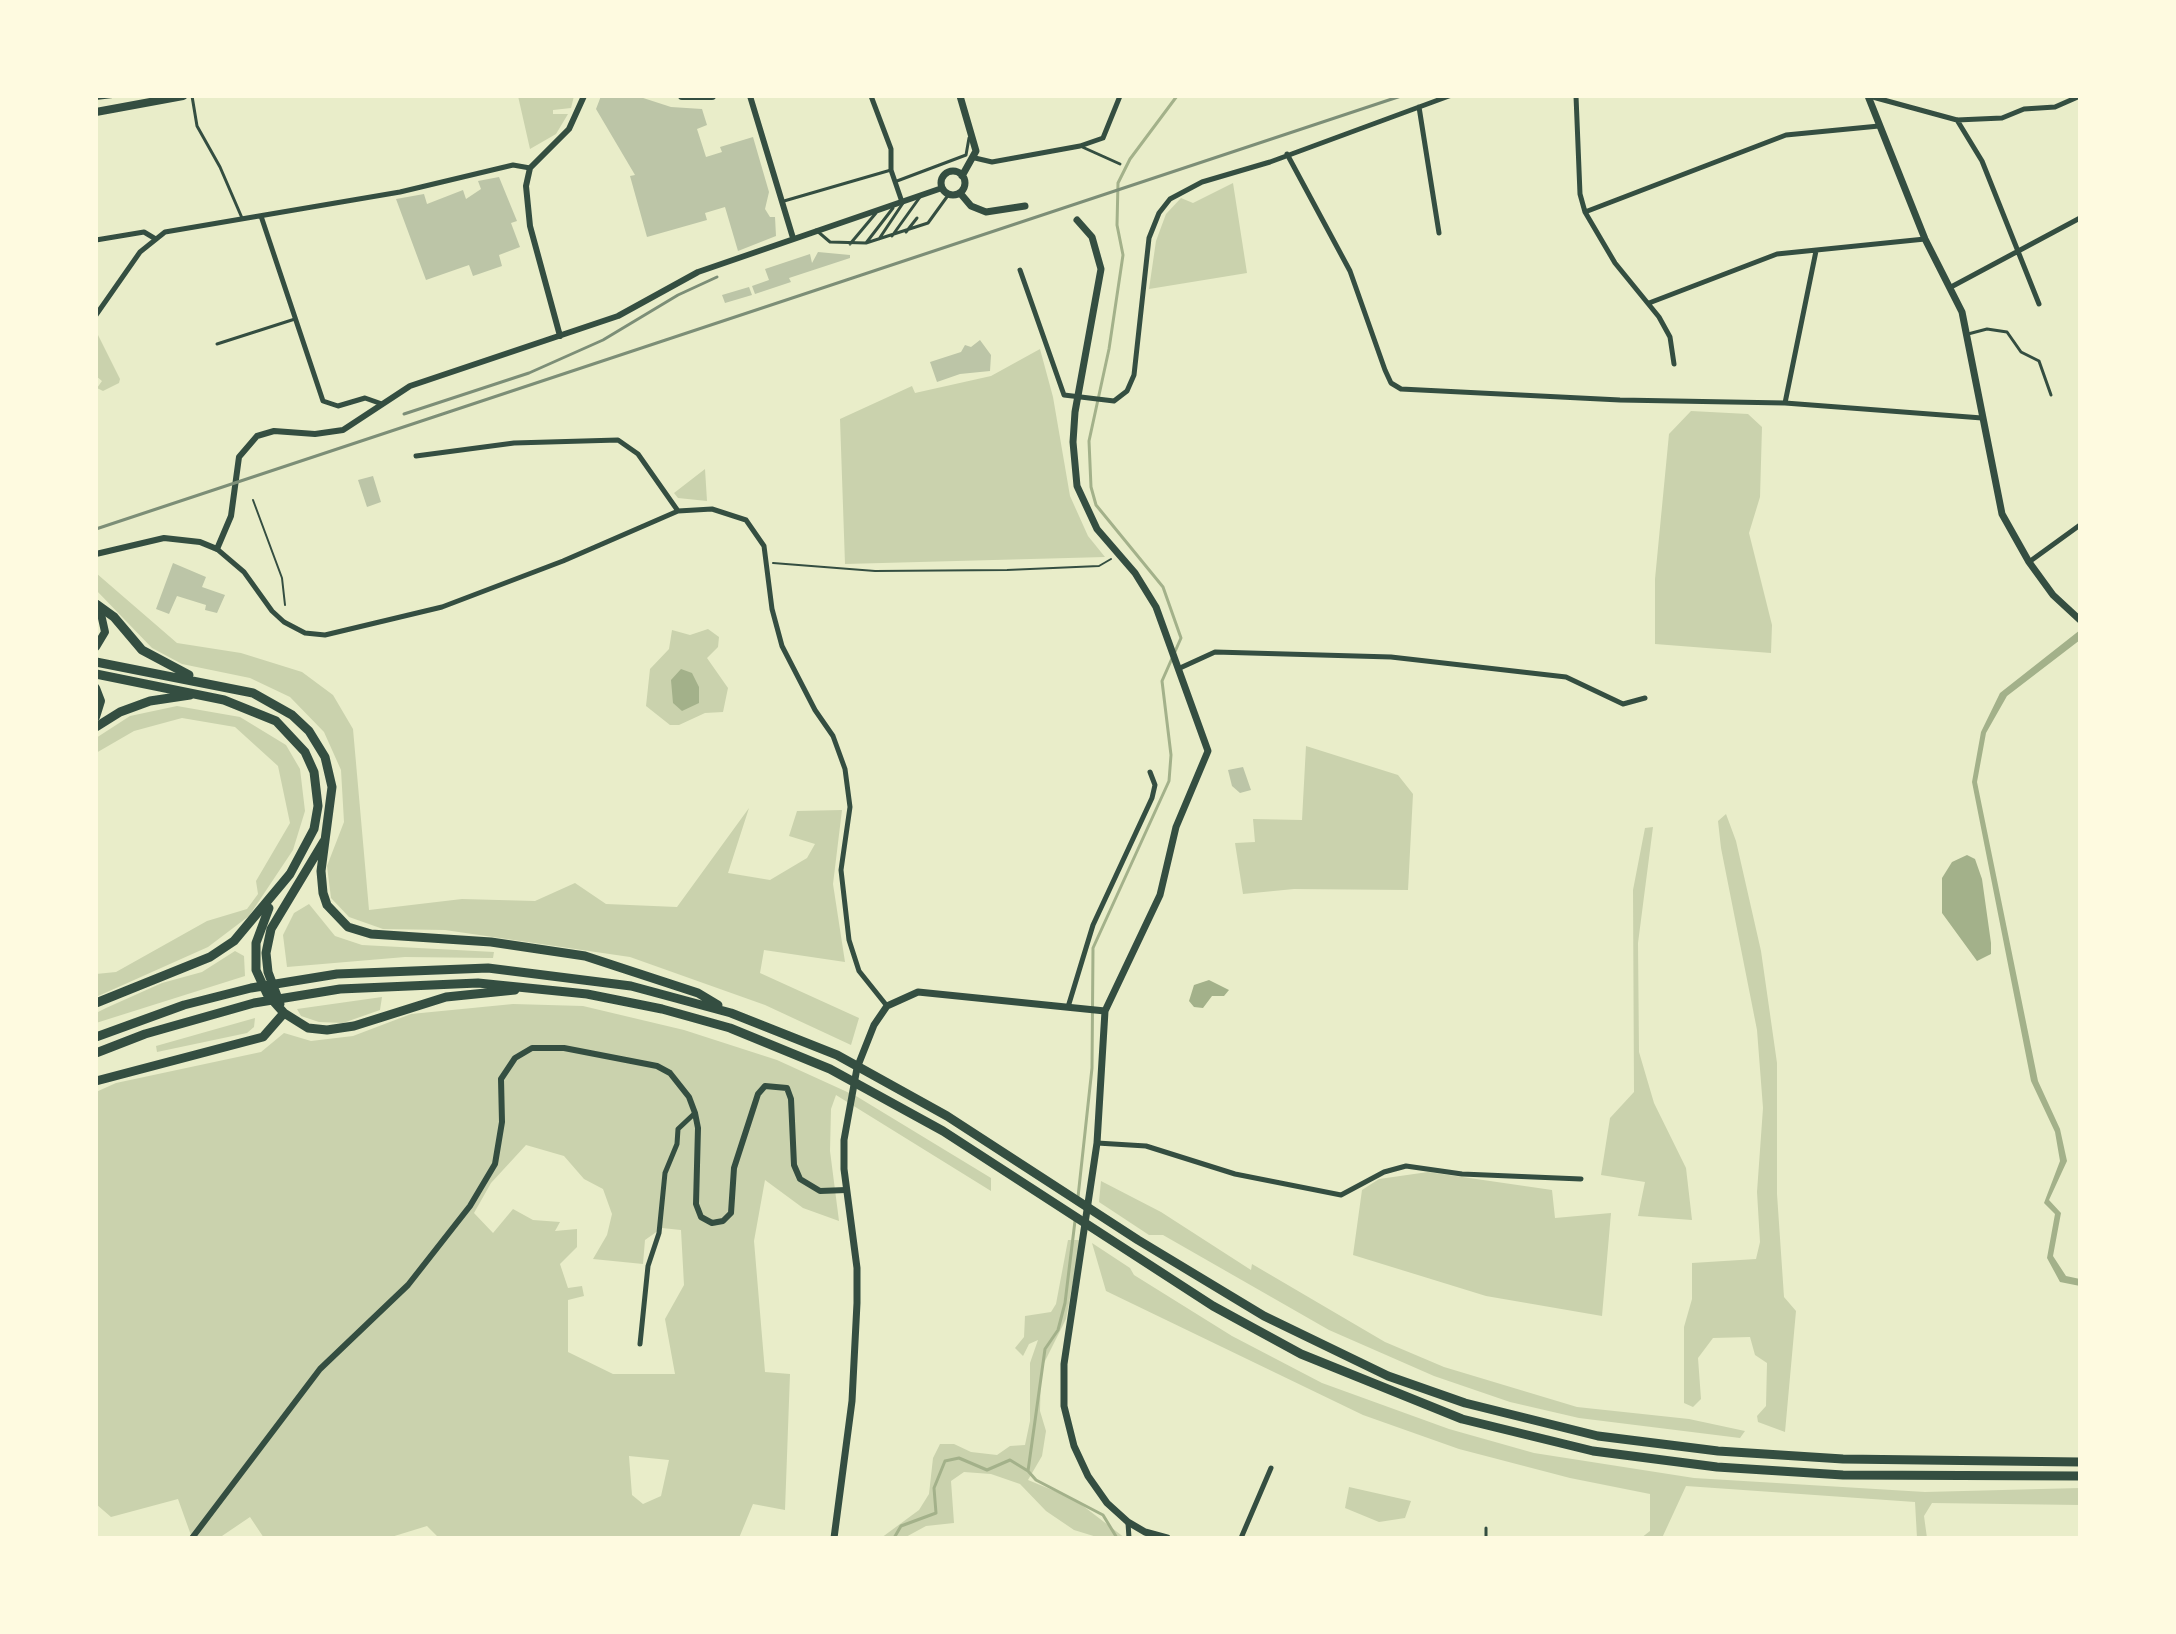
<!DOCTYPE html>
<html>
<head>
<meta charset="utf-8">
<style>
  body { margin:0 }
  #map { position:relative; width:2176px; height:1634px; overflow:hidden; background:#e9edc9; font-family:Rubik,sans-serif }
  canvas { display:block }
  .frame { position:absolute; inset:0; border:98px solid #fefae0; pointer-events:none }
</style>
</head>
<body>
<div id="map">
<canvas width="2176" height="1634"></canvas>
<div class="frame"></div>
</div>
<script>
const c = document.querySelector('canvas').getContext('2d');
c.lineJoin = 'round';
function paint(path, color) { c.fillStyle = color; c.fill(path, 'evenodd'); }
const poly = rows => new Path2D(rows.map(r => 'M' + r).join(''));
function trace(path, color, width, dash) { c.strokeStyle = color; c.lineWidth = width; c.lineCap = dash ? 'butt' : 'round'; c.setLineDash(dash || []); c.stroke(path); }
paint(poly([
  [518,96,574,96,571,108,553,110,553,114,568,114,556,134,530,149],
  [1233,183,1247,273,1149,289,1156,241,1166,214,1181,198,1193,203],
  [96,331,120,379,119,383,103,391,97,388,102,381,96,376],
  [1040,349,1053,397,1070,496,1088,536,1105,557,845,564,840,419,912,386,915,393,991,376],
  [1691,411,1748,414,1762,427,1760,497,1749,533,1772,625,1771,653,1655,644,1655,579,1669,434],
  [705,469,707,501,678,498,674,493],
  [96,573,177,643,241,653,302,672,333,695,353,729,369,910,462,899,535,901,575,883,606,904,677,907,749,808,728,873,770,880,807,858,815,844,789,836,797,811,842,810,833,884,845,962,764,950,760,973,859,1018,851,1045,765,1005,630,957,445,930,383,929,349,917,331,898,327,866,344,822,341,770,324,732,290,697,250,678,182,664,152,648,96,590],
  [708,629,719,637,718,647,707,658,728,688,723,712,705,713,679,725,670,725,646,706,650,669,669,649,672,630,690,635],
  [177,706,240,717,286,745,300,769,305,811,293,850,249,916,208,947,96,997,96,974,116,972,207,921,247,909,258,894,256,881,290,823,278,766,235,727,182,718,134,731,96,753,96,738,130,716],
  [1306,746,1398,775,1413,794,1408,890,1294,889,1243,894,1235,843,1255,842,1253,819,1302,820],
  [1726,814,1736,841,1761,951,1777,1063,1777,1194,1784,1297,1796,1311,1785,1432,1758,1422,1757,1416,1766,1406,1767,1363,1755,1355,1750,1337,1713,1338,1698,1358,1701,1399,1693,1407,1684,1403,1684,1327,1692,1299,1692,1263,1756,1259,1760,1242,1757,1192,1763,1108,1757,1030,1721,848,1718,821],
  [1653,827,1638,943,1639,1052,1654,1103,1686,1168,1692,1220,1638,1216,1645,1182,1601,1175,1610,1118,1634,1092,1633,890,1645,828],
  [309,904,335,936,362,945,494,952,493,958,405,957,287,967,283,935,294,913],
  [235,951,244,956,245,976,96,1023,96,1013,106,1008,162,983,202,972],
  [382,997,380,1010,343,1023,319,1022,301,1016,297,1009],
  [513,1004,583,1006,684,1030,777,1060,856,1096,991,1178,991,1191,836,1095,831,1109,830,1151,839,1221,803,1208,765,1180,754,1241,765,1372,790,1374,785,1510,753,1504,739,1538,439,1538,427,1526,388,1538,264,1538,250,1517,219,1538,192,1538,178,1499,111,1517,96,1504,96,1092,116,1083,261,1052,284,1033,311,1041,353,1036,411,1014],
  [526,1145,564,1156,584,1179,603,1189,612,1214,607,1235,593,1259,643,1264,645,1240,662,1228,681,1230,684,1285,665,1319,675,1374,613,1374,568,1352,568,1300,584,1296,582,1286,568,1288,560,1264,577,1247,577,1229,555,1231,560,1222,533,1220,513,1209,493,1233,474,1213,491,1183],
  [629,1456,669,1460,661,1496,643,1504,632,1495],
  [255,1018,254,1027,247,1033,157,1052,156,1046],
  [1428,1172,1552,1190,1555,1218,1611,1213,1602,1316,1486,1296,1353,1255,1362,1190,1379,1179],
  [1101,1181,1161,1212,1251,1270,1252,1264,1385,1342,1444,1367,1577,1407,1689,1419,1745,1431,1740,1438,1579,1418,1510,1402,1434,1376,1329,1330,1163,1235,1149,1235,1099,1202],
  [1068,1240,1081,1240,1066,1319,1041,1369,1040,1411,1046,1431,1042,1456,1028,1480,1074,1499,1125,1538,1100,1538,1074,1530,1046,1511,1020,1484,991,1474,964,1472,951,1481,954,1523,926,1526,904,1538,881,1538,919,1510,929,1494,933,1458,940,1444,954,1444,971,1452,997,1455,1010,1446,1025,1445,1030,1421,1030,1363,1038,1340,1029,1344,1023,1356,1015,1348,1024,1337,1025,1316,1051,1312,1056,1304],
  [1092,1243,1130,1268,1134,1275,1232,1336,1322,1383,1449,1429,1534,1453,1694,1478,1925,1492,2080,1488,2080,1505,1932,1503,1924,1516,1927,1538,1917,1538,1915,1502,1686,1486,1662,1538,1641,1538,1650,1531,1650,1494,1570,1478,1459,1449,1363,1415,1106,1291],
  [1349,1487,1411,1501,1405,1518,1379,1522,1345,1508]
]), '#cad2ad');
paint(poly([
  [2080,630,2080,640,2007,696,1986,733,1977,782,2038,1081,2060,1129,2067,1161,2049,1200,2061,1213,2053,1256,2066,1276,2080,1279,2080,1286,2060,1282,2047,1258,2055,1214,2044,1203,2060,1161,2055,1132,2031,1081,1972,782,1981,732,2000,693],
  [681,669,692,673,699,687,699,703,682,711,673,703,671,680],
  [1967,855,1975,859,1982,879,1991,943,1991,954,1977,961,1942,913,1942,878,1952,862],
  [1209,980,1229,990,1224,996,1212,996,1203,1008,1194,1007,1189,1001,1194,985]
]), '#a3b18a');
trace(poly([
  [1078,1197,1092,1068,1093,948,1169,781,1171,755,1162,681,1181,638,1163,587,1096,505,1091,487,1089,441,1109,349,1123,255,1117,225,1118,183,1130,159,1177,96],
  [1075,1221,1065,1303,1058,1330,1045,1349,1028,1471,1036,1480,1103,1515,1117,1538],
  [894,1538,901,1526,936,1513,934,1488,945,1461,959,1458,987,1470,1010,1460,1028,1471]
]), '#a3b18a', 3);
paint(poly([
  [601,96,637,96,671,107,702,109,707,125,697,129,706,157,722,152,720,147,753,137,769,192,765,209,770,217,775,217,776,236,738,251,725,207,705,213,707,220,647,237,630,176,635,175,596,109],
  [499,177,517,221,511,223,520,247,499,255,502,266,473,276,469,265,426,280,396,199,424,194,427,204,463,190,466,199,481,189,478,181],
  [818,252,850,255,850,258,789,278,791,282,755,294,752,286,769,280,765,269,810,254,812,263],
  [749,287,752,295,725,303,722,295],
  [980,340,991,355,990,371,960,374,937,382,930,362,961,352,965,345,971,347],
  [373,476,381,502,367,507,358,480],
  [173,563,206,577,202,587,225,595,217,613,205,610,206,605,177,596,169,614,156,609],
  [1243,767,1251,790,1240,793,1232,786,1228,770]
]), '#bcc5a7');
trace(poly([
  [96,99,121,96],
  [253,500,282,578,285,605],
  [773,563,875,571,1007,570,1099,566,1111,559]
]), '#344e41', 2);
trace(poly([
  [192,96,197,126,220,167,242,218],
  [1080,146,1120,164],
  [897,181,966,155,969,138],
  [784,201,891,170],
  [816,230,830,242,866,243,928,223,949,194],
  [906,232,917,218],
  [892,236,920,197],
  [879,239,903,203],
  [866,243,893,208],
  [850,244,876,213],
  [1968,334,1987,329,2007,332,2021,352,2039,361,2051,395],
  [217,344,295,319],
  [1486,1538,1486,1528]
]), '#344e41', 3);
trace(poly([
  [871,96,891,149,891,170,902,202],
  [1576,96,1580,194,1585,212,1615,263,1659,317,1670,337,1674,364],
  [1869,96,1957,120,2002,118,2024,109,2055,107,2080,96],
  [1419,107,1439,233],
  [1957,120,1982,161,2039,304],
  [1287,154,1350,271,1385,370,1391,383,1401,389,1620,400,1785,403,1982,418],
  [975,158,992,162,1080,146,1103,138,1120,96],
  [1585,212,1786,135,1879,126],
  [261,216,323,401,338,406,365,398,382,404],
  [96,240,144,232,154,238],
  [1020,270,1064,395,1114,401,1127,391,1134,375,1149,238,1159,213,1170,199,1202,182,1270,162,1449,96],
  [1951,287,2080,218],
  [1649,303,1777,254,1925,239],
  [96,315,140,252,165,232,400,192,513,165,530,168],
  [1785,403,1816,251],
  [416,456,514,443,618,440,638,454,678,511],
  [217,549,244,572,272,611,284,622,305,633,325,635,442,607,563,561,678,511,712,509,746,520,764,546,772,609,782,646,815,710,833,736,845,769,850,807,841,870,849,940,859,971,887,1006],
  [2029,562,2080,525],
  [1180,668,1215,652,1391,657,1566,677,1623,704,1645,698],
  [1068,1007,1093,925,1152,798,1155,785,1150,772],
  [1097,1143,1146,1146,1235,1174,1341,1195,1384,1172,1406,1166,1462,1174,1581,1179],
  [640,1344,648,1266,659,1233,665,1173,677,1144,678,1129,695,1113],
  [1128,1523,1129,1538],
  [1241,1538,1271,1468]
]), '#344e41', 5);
trace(poly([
  [750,96,793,238],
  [560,336,530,226,526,186,530,168,569,129,584,96],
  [96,554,164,538,200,542,217,549,231,516,239,457,257,436,274,431,315,434,343,430,410,386,618,316,698,272,942,188],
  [192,1538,320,1369,408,1285,470,1206,495,1164,502,1122,501,1079,515,1058,532,1048,564,1048,657,1066,670,1073,689,1097,695,1113,698,1128,696,1204,701,1217,712,1223,723,1221,731,1213,734,1168,758,1094,765,1086,787,1088,791,1099,794,1165,800,1179,820,1191,846,1190]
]), '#344e41', 6);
trace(poly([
  [960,96,976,151,962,176],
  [1868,96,1925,239,1962,312,2002,514,2029,562,2053,595,2080,620],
  '941 183a12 12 0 1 1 24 0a12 12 0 1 1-24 0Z',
  [960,193,971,206,986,212,1025,206],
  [1077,220,1092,237,1101,269,1075,412,1073,442,1077,486,1097,529,1135,573,1156,607,1208,751,1176,827,1160,895,1105,1011,1097,1143,1064,1364,1064,1406,1074,1446,1088,1476,1107,1503,1128,1522,1145,1532,1167,1538],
  [834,1538,852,1401,857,1303,857,1268,844,1169,844,1140,857,1068,874,1025,887,1006,918,992,1105,1011]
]), '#344e41', 7);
trace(poly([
  [682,96,712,96],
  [96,112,183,96],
  [96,608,101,614,105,632,96,647],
  [96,688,101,701,96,717]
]), '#344e41', 8);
trace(poly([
  [96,604,114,617,142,650,189,675],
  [96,662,253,693,292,715,309,731,325,757,332,787,321,871,323,893,327,905,348,927,371,934,491,942,585,956,698,993,718,1005],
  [96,674,224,700,276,721,305,752,314,772,318,806,314,829,290,874,234,941,210,957,96,1003],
  [96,727,120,712,150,701,190,695],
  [269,908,256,943,256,970,267,994,284,1013,308,1028,327,1030,354,1026,446,997,515,990],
  [280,1004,268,972,266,953,271,929,324,841],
  [96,1037,184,1005,251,988,337,974,488,968,631,986,731,1013,837,1055,947,1116,1138,1240,1264,1316,1388,1376,1465,1403,1598,1436,1718,1451,1843,1459,2080,1462],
  [96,1053,145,1034,254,1003,340,989,478,983,587,994,662,1009,730,1028,830,1069,943,1131,1213,1306,1301,1354,1462,1419,1593,1451,1717,1467,1843,1475,2080,1476],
  [96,1081,263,1037,284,1013]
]), '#344e41', 9);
trace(poly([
  [404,414,529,373,603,340,678,295,717,277],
  [96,529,1401,96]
]), '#7c8e77', 3);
</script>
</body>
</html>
